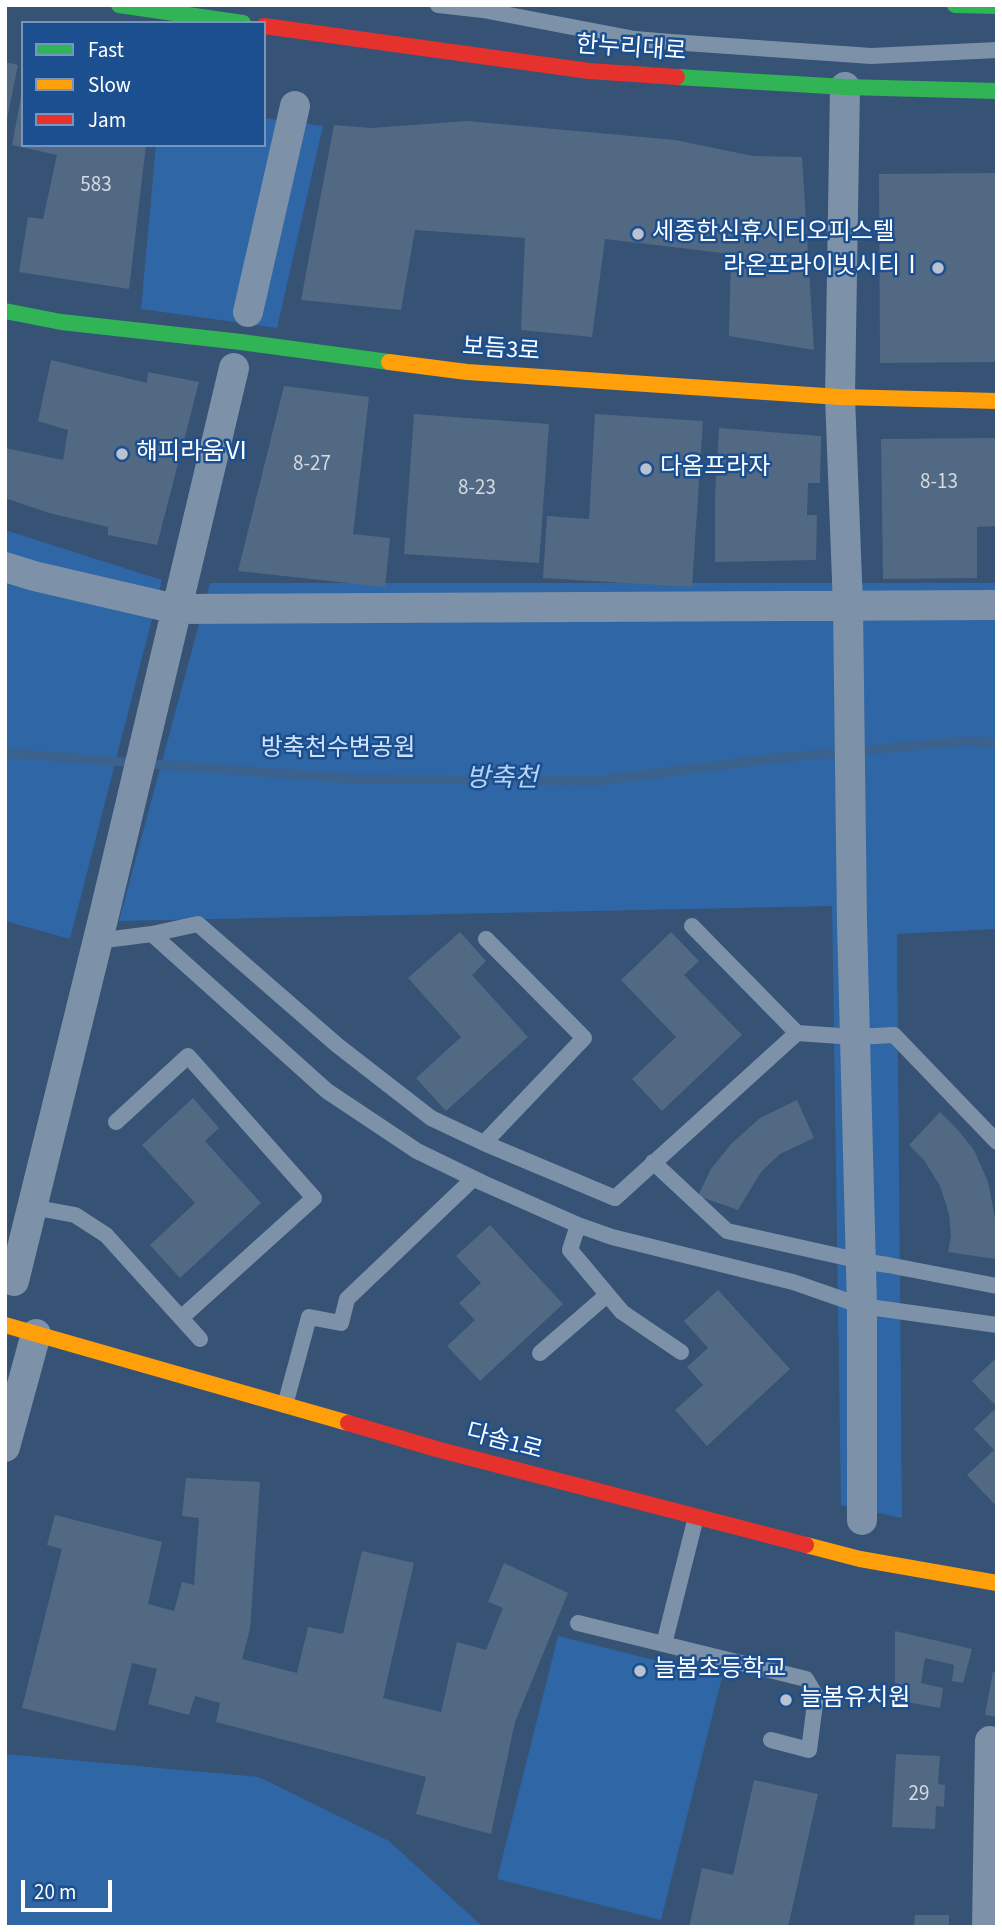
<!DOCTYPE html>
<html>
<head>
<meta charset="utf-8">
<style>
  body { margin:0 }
  #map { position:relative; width:1002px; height:1932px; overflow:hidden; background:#365274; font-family:"Source Sans 3",sans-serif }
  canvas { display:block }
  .frame { position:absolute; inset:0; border:7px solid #fff; pointer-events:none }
  .legend { position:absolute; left:21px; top:21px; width:245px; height:126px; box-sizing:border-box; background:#1b4f8f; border:2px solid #7695bc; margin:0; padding:9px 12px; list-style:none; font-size:21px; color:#fff }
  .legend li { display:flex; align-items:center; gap:14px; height:35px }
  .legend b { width:35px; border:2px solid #7695bc }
  .scale { position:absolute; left:21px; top:1880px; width:91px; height:32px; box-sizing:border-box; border:4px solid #fff; border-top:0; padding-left:9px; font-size:21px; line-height:24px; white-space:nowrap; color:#fff; -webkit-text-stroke:5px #1b4f8f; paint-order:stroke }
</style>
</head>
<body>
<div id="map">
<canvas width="1002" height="1932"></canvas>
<div class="frame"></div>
<ul class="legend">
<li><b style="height:9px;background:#30b455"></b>Fast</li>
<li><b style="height:9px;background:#ff9f0a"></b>Slow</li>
<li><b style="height:9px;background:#e5322d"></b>Jam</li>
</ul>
<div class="scale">20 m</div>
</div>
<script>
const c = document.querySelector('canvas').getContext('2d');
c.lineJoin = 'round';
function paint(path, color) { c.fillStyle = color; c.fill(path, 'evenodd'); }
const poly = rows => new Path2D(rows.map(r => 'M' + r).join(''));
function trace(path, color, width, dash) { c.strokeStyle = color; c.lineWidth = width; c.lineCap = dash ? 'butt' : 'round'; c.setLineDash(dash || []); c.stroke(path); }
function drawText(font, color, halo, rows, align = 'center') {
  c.font = font + ' "Source Sans 3","Noto Sans KR",sans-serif'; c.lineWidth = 5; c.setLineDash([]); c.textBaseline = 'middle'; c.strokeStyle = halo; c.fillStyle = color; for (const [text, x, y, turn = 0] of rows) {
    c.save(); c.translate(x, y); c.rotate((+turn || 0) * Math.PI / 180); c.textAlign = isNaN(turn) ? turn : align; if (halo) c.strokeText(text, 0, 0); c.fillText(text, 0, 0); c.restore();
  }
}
paint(poly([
  [264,118,323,126,277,328,141,309,156,145,264,145],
  [5,530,162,580,70,939,5,921],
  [210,583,997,583,997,929,897,934,902,1518,841,1505,832,906,119,921],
  [558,1636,722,1677,661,1920,497,1879],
  [5,1754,259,1777,389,1841,483,1927,5,1927]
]), '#2f66a5');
trace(poly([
  [5,753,354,779,597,781,777,758,967,741,997,743]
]), '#3b618d', 9);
paint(poly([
  [5,62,18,65,6,124,5,124],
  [21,97,23,145,146,145,129,289,19,272,28,217,43,219,57,155,12,145],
  [467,121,675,140,753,156,802,157,814,350,729,336,731,254,605,239,592,337,521,330,525,238,415,230,401,310,301,300,334,125,371,128],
  [997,173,997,362,880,363,879,174],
  [51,360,147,383,148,372,199,382,157,545,108,535,108,527,49,513,5,498,5,448,63,460,68,430,38,421],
  [284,386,369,397,353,534,390,538,385,587,238,571],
  [414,414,549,424,539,563,404,554],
  [595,414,703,421,692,587,543,578,547,516,589,519],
  [719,428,821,436,820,483,808,483,807,515,817,515,816,560,715,562,715,497],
  [997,438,997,526,977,527,977,578,883,579,881,439],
  [460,932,486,961,472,975,528,1037,446,1111,416,1078,461,1037,408,978],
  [671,932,699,961,684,975,742,1035,662,1111,632,1079,676,1037,621,980],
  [193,1098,219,1128,205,1141,261,1203,180,1278,150,1245,195,1203,142,1145],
  [797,1100,814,1138,780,1154,761,1172,738,1210,698,1196,711,1169,731,1144,760,1118],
  [940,1112,958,1130,974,1150,988,1182,995,1218,995,1259,948,1252,951,1236,949,1214,940,1186,924,1160,909,1145],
  [490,1225,563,1304,480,1381,447,1346,475,1320,459,1303,481,1283,456,1256],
  [718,1290,790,1369,707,1446,675,1410,703,1385,687,1367,708,1348,684,1321],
  [997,1357,997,1407,972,1381],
  [997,1407,997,1507,967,1475,994,1450,974,1429],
  [186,1478,260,1482,250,1629,242,1659,297,1673,308,1627,343,1634,362,1551,414,1563,383,1698,441,1712,457,1642,486,1650,503,1608,488,1602,504,1563,568,1593,515,1722,491,1834,416,1814,426,1777,216,1722,220,1703,195,1696,189,1715,148,1704,157,1669,132,1663,115,1731,22,1708,62,1549,47,1545,55,1515,162,1542,148,1604,174,1611,182,1582,194,1585,199,1518,182,1516],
  [895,1631,972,1649,963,1683,952,1681,954,1665,925,1658,921,1683,943,1688,940,1708,895,1700],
  [993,1672,997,1673,997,1717,985,1715],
  [896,1754,940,1756,938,1784,945,1785,944,1807,936,1806,935,1829,892,1827],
  [754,1780,818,1794,788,1927,689,1927,702,1868,733,1875],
  [915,1915,949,1915,949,1927,914,1927]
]), '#526984');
trace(poly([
  [438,5,483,10,635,39,671,42,871,56,997,50],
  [152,934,198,924,337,1045,431,1118,484,1143,615,1198,797,1033,692,926],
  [97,941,152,934,327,1091,417,1151,483,1183,578,1225,612,1237,793,1282,862,1306,997,1325],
  [797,1033,855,1037,894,1035,997,1142],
  [116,1122,188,1056,314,1198,181,1318],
  [484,1143,584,1038,486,939],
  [653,1162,727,1231,861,1261,888,1265,997,1286],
  [32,1207,75,1215,106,1235,200,1339],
  [578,1225,570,1250,622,1312,681,1352],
  [540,1353,607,1295],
  [285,1405,309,1317,341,1323,347,1299,473,1179],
  [578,1623,806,1679,816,1696,809,1750,771,1740],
  [664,1644,696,1517]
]), '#7d92a8', 16);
trace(poly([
  [845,87,840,397,848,606,852,923,862,1306,862,1520],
  [248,312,295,106],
  [5,567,34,576,176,609,997,605],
  [14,1281,104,915,234,368],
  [5,1447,36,1334],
  [987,1927,990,1741,997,1742]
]), '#7d92a8', 30);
trace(poly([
  [119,5,243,23],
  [955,5,997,6],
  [677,77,845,87,997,91],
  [5,311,61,322,241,342,389,362]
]), '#30b455', 16);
trace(poly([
  [389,362,467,372,840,397,997,401],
  [5,1325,348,1423],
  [806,1545,860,1559,997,1583]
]), '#ff9f0a', 16);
trace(poly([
  [264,26,589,71,677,77],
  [348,1423,440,1450,806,1545]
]), '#e5322d', 16);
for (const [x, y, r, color] of [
  [638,234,7,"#b9c2ce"],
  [938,268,7,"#b9c2ce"],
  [122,454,7,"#b9c2ce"],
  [646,469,7,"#b9c2ce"],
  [640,1671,7,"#b9c2ce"],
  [786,1700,7,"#b9c2ce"]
]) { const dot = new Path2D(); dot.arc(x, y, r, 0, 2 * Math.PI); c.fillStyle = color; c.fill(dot); trace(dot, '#1b4f8f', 2.5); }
drawText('21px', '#d4dae0', null, [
  ["583",96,186],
  ["8-27",312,465],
  ["8-13",939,483],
  ["8-23",477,489],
  ["29",919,1795]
]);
drawText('24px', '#fff', '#1b4f8f', [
  ["한누리대로",631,50,4],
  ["보듬3로",501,351,4],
  ["다솜1로",504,1443,15]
]);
drawText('24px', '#fff', '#1b4f8f', [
  ["세종한신휴시티오피스텔",652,234],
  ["라온프라이빗시티Ⅰ",924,268,"right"],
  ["해피라움Ⅵ",136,454],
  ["다옴프라자",660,469],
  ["늘봄초등학교",654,1671],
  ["늘봄유치원",800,1700]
], 'left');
drawText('24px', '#cfe3fa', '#1b4f8f', [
  ["방축천수변공원",338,750]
]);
drawText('italic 26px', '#b5d3f5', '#1b4f8f', [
  ["방축천",502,780]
]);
</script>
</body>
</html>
